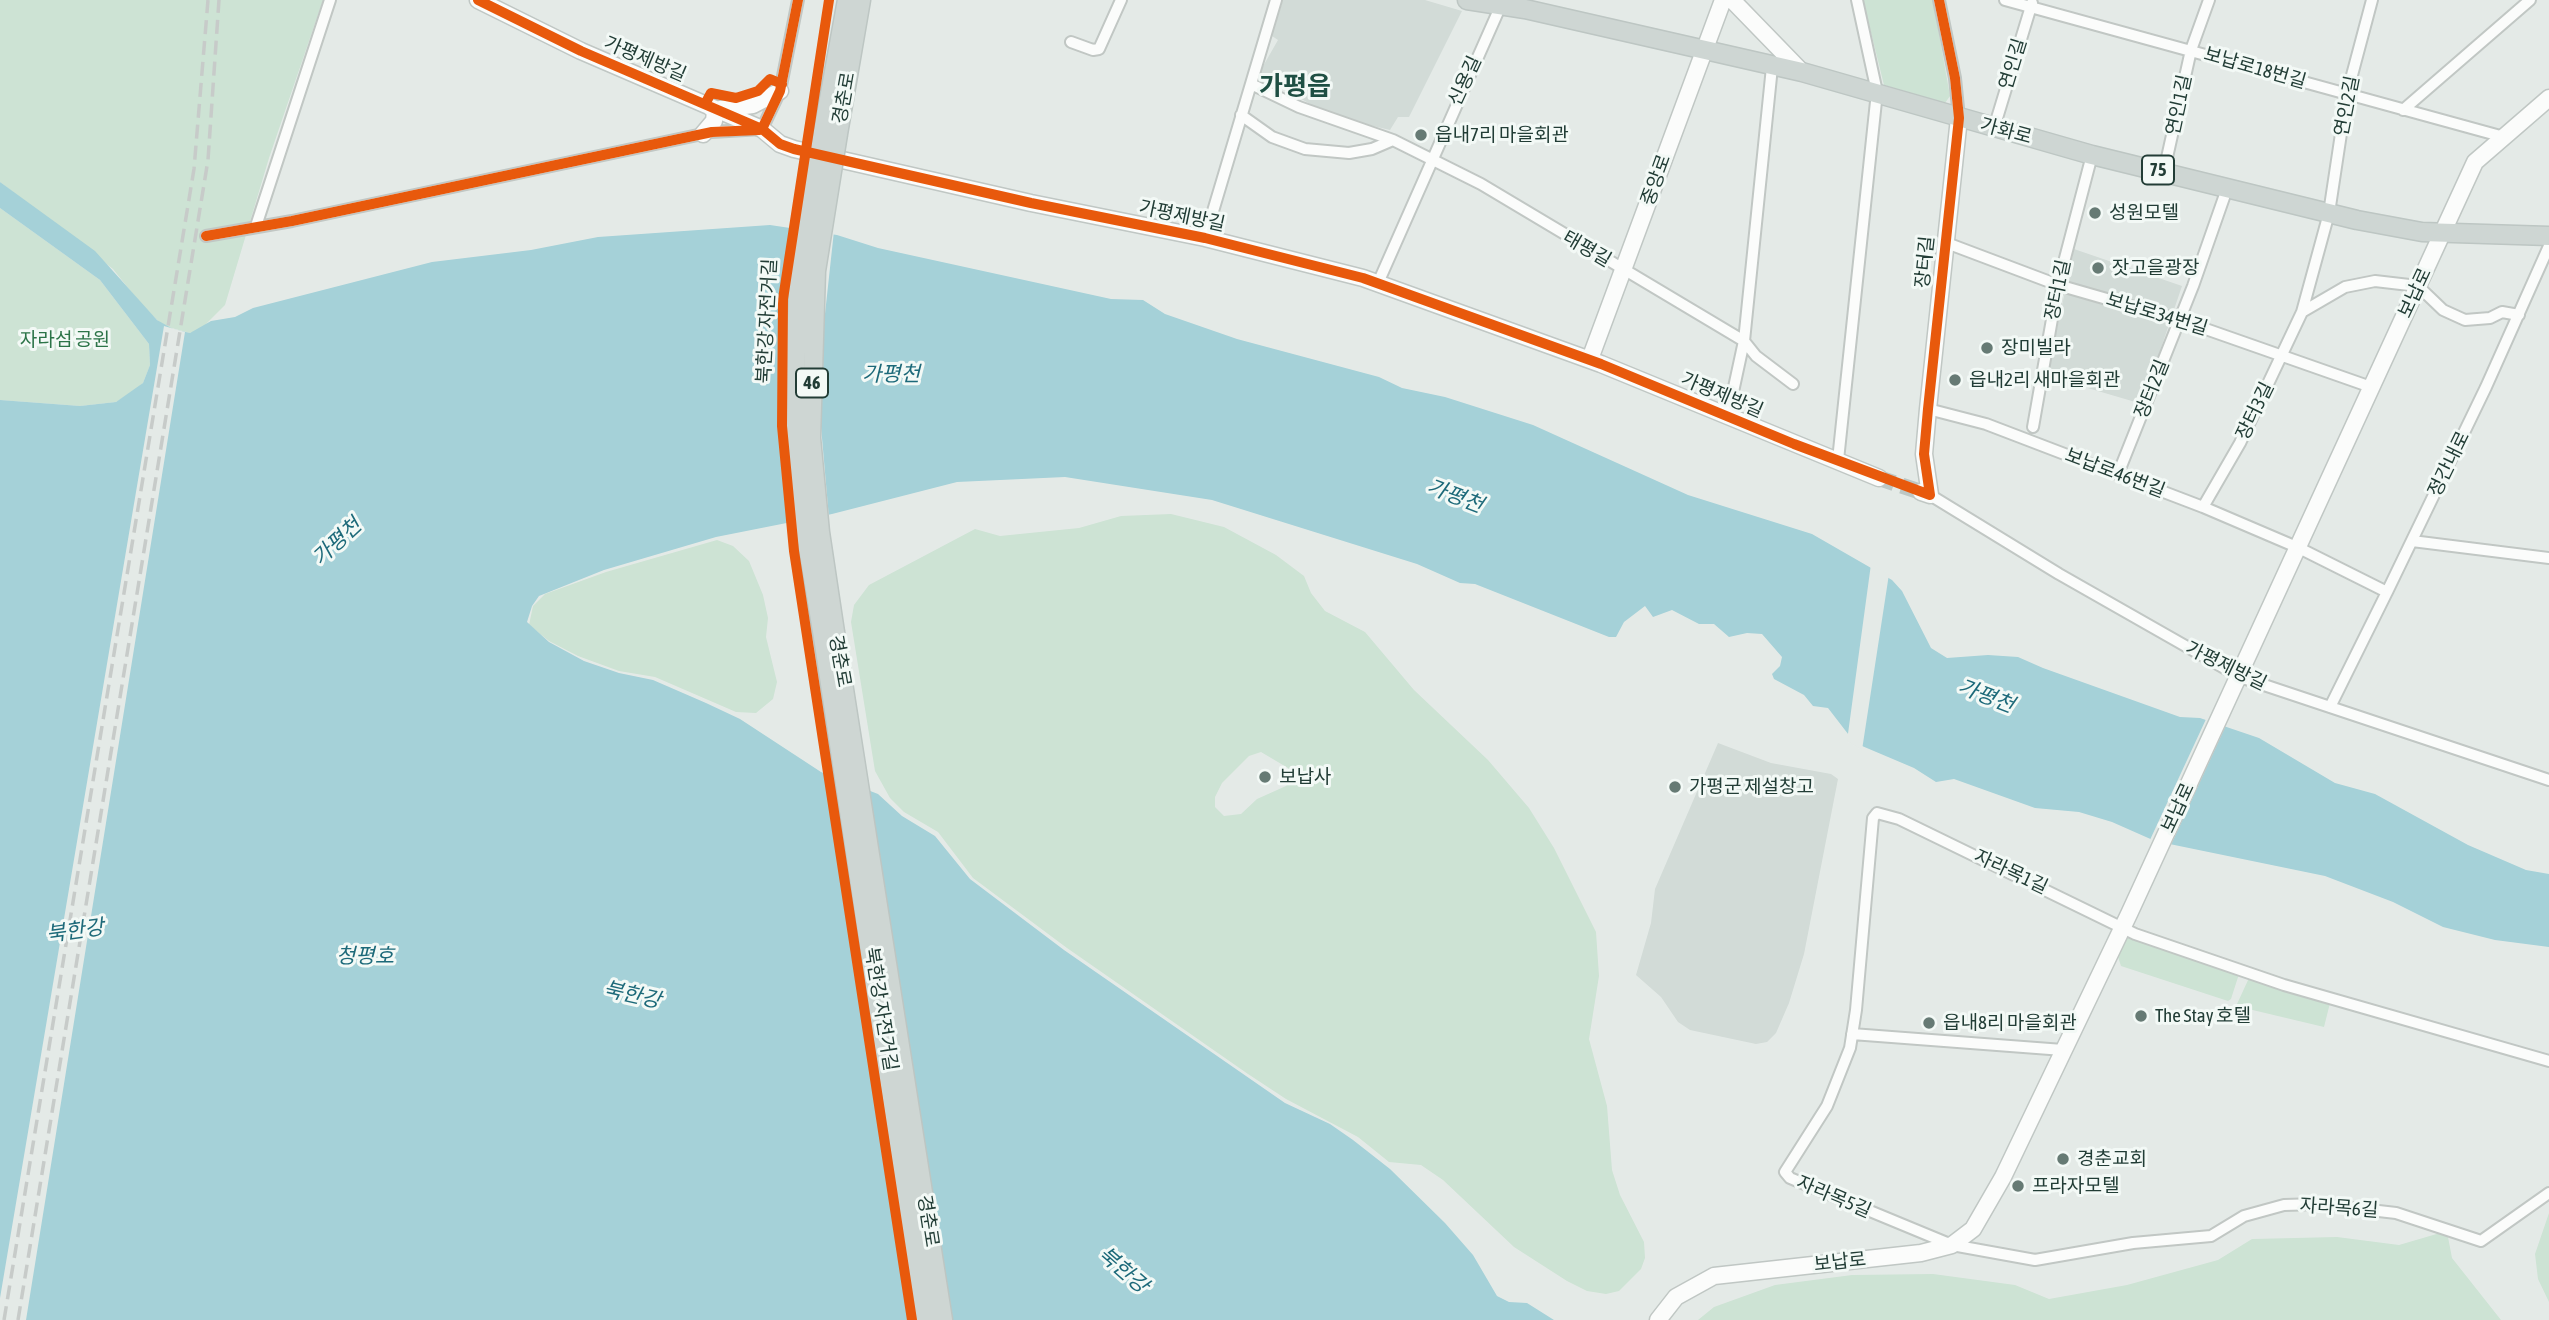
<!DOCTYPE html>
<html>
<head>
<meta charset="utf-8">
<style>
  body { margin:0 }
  canvas { display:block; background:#e4eae7 }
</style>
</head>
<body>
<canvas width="2549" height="1320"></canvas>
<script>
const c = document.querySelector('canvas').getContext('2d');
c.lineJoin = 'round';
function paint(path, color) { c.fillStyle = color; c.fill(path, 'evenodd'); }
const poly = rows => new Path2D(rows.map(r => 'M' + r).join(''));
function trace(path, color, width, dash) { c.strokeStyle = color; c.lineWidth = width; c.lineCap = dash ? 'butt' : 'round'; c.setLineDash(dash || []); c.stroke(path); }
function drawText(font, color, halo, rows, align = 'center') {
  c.font = font + ' "Asap Condensed","Noto Sans KR",sans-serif'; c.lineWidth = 6; c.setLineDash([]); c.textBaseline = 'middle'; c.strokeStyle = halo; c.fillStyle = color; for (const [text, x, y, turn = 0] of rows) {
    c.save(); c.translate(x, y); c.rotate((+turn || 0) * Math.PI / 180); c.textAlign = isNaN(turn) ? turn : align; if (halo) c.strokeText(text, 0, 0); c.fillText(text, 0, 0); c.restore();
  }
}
paint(poly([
  [1283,0,1425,0,1462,11,1409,117,1398,117,1390,130,1332,116,1258,75,1278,40,1272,36],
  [2074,249,2182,286,2142,404,2047,376],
  [1718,743,1771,763,1831,774,1838,779,1804,954,1789,1003,1776,1033,1767,1042,1756,1044,1690,1030,1678,1022,1661,997,1636,975,1651,923,1655,889]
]), '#d2dbd7');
paint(poly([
  [0,0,323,0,269,158,225,305,200,330,190,333,164,326,144,308,113,269,0,182],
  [1863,0,1933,0,1950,96,1945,103,1884,85],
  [0,208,100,280,149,344,150,365,143,383,134,391,116,402,80,406,0,400],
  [1171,514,1224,527,1276,555,1304,576,1311,593,1325,611,1365,632,1414,690,1488,760,1529,808,1554,848,1596,932,1599,976,1589,1039,1607,1106,1612,1170,1620,1195,1644,1242,1645,1258,1641,1269,1619,1291,1606,1294,1587,1291,1567,1281,1514,1247,1443,1180,1421,1165,1389,1162,1358,1137,1286,1099,1248,1074,1067,948,973,878,938,832,904,812,890,798,875,771,851,622,854,605,869,585,975,529,1000,536,1079,528,1121,516],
  [1261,752,1288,768,1290,781,1286,786,1257,799,1241,814,1224,816,1215,807,1215,797,1222,783,1249,756],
  [717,540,733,546,749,561,763,595,768,618,766,637,777,682,773,699,756,713,736,712,655,677,619,671,578,656,549,641,529,625,533,606,545,594,606,572],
  [2127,937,2239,974,2231,999,2228,1001,2121,966,2117,954],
  [2249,978,2330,1003,2324,1027,2240,1007,2237,1004],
  [2549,1213,2549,1302,2538,1279,2535,1254],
  [2440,1233,2448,1237,2452,1258,2501,1320,1698,1320,1714,1307,1775,1285,1852,1275,1933,1274,2015,1285,2049,1299,2127,1285,2218,1260,2252,1239,2337,1237,2399,1245]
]), '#cde3d4');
paint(poly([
  [0,182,95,251,157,320,173,329,190,333,211,321,235,317,253,308,432,262,531,250,598,237,770,225,837,235,878,248,1111,299,1143,300,1165,314,1237,339,1379,377,1402,388,1445,397,1533,425,1688,495,1812,534,1892,580,1902,591,1931,648,1947,658,1988,655,2018,657,2043,668,2180,717,2200,718,2259,738,2335,783,2375,794,2468,845,2526,870,2549,874,2549,947,2495,940,2443,927,2393,902,2325,876,2155,841,2112,822,2079,812,2035,808,1954,779,1936,782,1914,768,1855,743,1828,708,1813,706,1804,695,1774,679,1772,674,1780,666,1782,657,1762,634,1747,633,1729,637,1714,624,1699,624,1672,610,1653,617,1645,606,1624,622,1616,637,1609,637,1475,584,1460,583,1417,564,1212,500,1065,477,957,482,832,514,716,537,604,570,539,596,532,606,527,622,549,642,584,661,619,673,653,680,706,703,740,719,821,772,878,794,902,816,935,836,970,879,1064,950,1285,1103,1330,1124,1353,1140,1390,1169,1445,1223,1473,1255,1497,1296,1509,1302,1527,1303,1554,1320,0,1320,0,400,80,406,116,402,143,383,150,365,149,344,100,280,0,208]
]), '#a5d1d8');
paint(poly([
  [795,226,834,231,824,323,820,415,829,518,792,524,784,473,779,353],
  [164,326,185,332,26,1320,0,1320,0,1298],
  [1871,564,1889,574,1862,750,1847,741],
  [2207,717,2227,723,2170,847,2154,845,2149,842]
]), '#e4eae7');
trace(poly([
  [1879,478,1921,492]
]), '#bdc7c4', 16, [16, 8]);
const street = poly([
  [1939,0,1955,78,1959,118],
  [2005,0,2504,137],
  [1071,42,1093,50,1099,49,1121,0],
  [1251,84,1299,107,1393,140,1481,184,1744,341,1756,356,1793,384],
  [2403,110,2530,0],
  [1241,115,1272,137,1305,149,1349,153,1372,149,1393,140],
  [1994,128,2032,3],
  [2164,171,2191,50,2209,0],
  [256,226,330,0],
  [206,236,292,221,712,132,762,129,780,91,798,0],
  [1205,238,1276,0],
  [1944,242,2058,285,2180,320,2371,387],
  [1378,283,1501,5],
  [2302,312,2345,287,2375,281,2418,286,2443,310,2465,320,2490,318,2502,312,2519,315],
  [1928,409,1986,424,2203,507,2299,548,2387,592,2486,387,2549,246],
  [1728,415,1744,341,1772,67],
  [2033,427,2058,285,2092,155],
  [1838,460,1877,92,1857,0],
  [2118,474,2193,286,2228,186],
  [1930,495,2059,574,2240,677,2549,780],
  [2203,507,2240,443,2302,312,2329,213,2347,94,2372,0],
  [2412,541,2549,558],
  [2330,707,2387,592],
  [1852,1034,2063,1050],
  [2549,1061,2284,985,2135,934,1899,819,1877,813,1873,818,1856,1010,1850,1048,1827,1106,1785,1172,1790,1178,1952,1245,2035,1260,2133,1243,2211,1236,2244,1216,2284,1205,2318,1204,2396,1213,2481,1241,2549,1193]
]);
const secondary = poly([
  [478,0,581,51,762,129,780,144,794,149,1031,203,1205,238,1363,278,1601,364,1879,478],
  [1732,0,1802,72],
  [720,109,753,105,780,91],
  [703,134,714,121,715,111,709,106],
  [1590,359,1723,0],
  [1921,492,1930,495,1924,454,1928,409,1959,118],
  [1658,1320,1676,1297,1714,1276,1921,1253,1952,1245,1973,1229,2003,1177,2129,914,2475,162,2549,98]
]);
const primary = poly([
  [1467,0,1525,9,1802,72,2092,155,2357,220,2422,232,2549,236],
  [823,132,847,0],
  [838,134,861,0],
  [835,632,943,1320],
  [823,637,925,1320]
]);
trace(street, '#c1c7c4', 14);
trace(secondary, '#c0c7c4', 19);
trace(primary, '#bdc6c3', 21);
trace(street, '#fbfcfb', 10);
trace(secondary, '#fbfcfb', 16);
trace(primary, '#ced6d3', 18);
trace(poly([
  [4,1320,194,169,208,0],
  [18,1320,208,160,219,0]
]), '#c7cbc9', 3.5, [14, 7]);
const primaryBridge = poly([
  [823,132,799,271,795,365,796,441,805,530,823,637],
  [835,632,820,532,811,438,816,271,838,134]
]);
trace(primaryBridge, '#bdc6c3', 21, []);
trace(primaryBridge, '#ced6d3', 18);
trace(poly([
  [478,0,581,51,762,129,780,144,794,149,1031,203,1205,238,1363,278,1601,364,1794,444,1930,495,1924,454,1928,409,1959,118,1955,78,1939,0],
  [829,0,783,299,782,426,794,551,912,1320],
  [705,104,711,93,736,98,758,91,770,79,782,84],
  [762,129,780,91,798,0],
  [206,236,292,221,712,132,759,130]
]), '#e8590c', 10);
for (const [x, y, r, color] of [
  [1421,135,7,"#667a74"],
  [2095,213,7,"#667a74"],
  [2098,268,7,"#667a74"],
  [1987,348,7,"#667a74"],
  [1955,380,7,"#667a74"],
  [1265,777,7,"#667a74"],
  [1675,787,7,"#667a74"],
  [2141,1016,7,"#667a74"],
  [1929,1023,7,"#667a74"],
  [2063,1159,7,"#667a74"],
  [2018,1186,7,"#667a74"]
]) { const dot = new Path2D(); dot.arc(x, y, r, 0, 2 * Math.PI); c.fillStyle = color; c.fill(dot); trace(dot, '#f3f9f6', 2.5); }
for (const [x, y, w] of [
  [2158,170,32],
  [812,383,32]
]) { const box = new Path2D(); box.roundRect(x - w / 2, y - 14.5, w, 29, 5); c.fillStyle = '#f3f9f6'; c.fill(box); trace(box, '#223d36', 2); }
drawText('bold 18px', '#223d36', null, [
  ["75",2158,170],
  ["46",812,383]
]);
drawText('19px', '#223d36', '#f3f9f6', [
  ["가평제방길",645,59,23],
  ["연인길",2013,64,-73],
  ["보납로18번길",2255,68,16],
  ["신용길",1465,81,-65],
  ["경춘로",844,98,-80],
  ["연인1길",2179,105,-78],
  ["연인2길",2347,106,-79],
  ["가화로",2006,131,15],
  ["중앙로",1656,180,-70],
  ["가평제방길",1182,216,12],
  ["태평길",1587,249,30],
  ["장터길",1925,262,-84],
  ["장터1길",2058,290,-78],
  ["보납로",2415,293,-65],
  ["보납로34번길",2157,314,17],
  ["북한강 자전거길",767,321,-87],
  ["장터2길",2152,389,-68],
  ["가평제방길",1722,395,23],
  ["장터3길",2255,411,-64],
  ["정간내로",2449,464,-64],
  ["보납로46번길",2115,473,21],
  ["경춘로",840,661,80],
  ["가평제방길",2226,666,26],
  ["보납로",2178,808,-65],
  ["자라목1길",2011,872,25],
  ["북한강 자전거길",881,1009,81],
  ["자라목5길",1834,1197,23],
  ["자라목6길",2339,1208,4],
  ["경춘로",928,1221,81],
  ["보납로",1840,1262,-6]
]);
drawText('19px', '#223d36', '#f3f9f6', [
  ["읍내7리 마을회관",1435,135],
  ["성원모텔",2109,213],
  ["잣고을광장",2112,268],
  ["장미빌라",2001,348],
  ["읍내2리 새마을회관",1969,380],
  ["보납사",1279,777],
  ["가평군 제설창고",1689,787],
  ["The Stay 호텔",2155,1016],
  ["읍내8리 마을회관",1943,1023],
  ["경춘교회",2077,1159],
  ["프라자모텔",2032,1186]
], 'left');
drawText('19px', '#2c7448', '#f3f9f6', [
  ["자라섬 공원",65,340]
]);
drawText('italic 21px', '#1c6979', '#f3f9f6', [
  ["가평천",891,374],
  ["가평천",1455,496,21],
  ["가평천",337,542,-43],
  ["가평천",1986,696,21],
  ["북한강",75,931,-8],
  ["청평호",365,956],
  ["북한강",632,995,13],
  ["북한강",1123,1270,41]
]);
drawText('bold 26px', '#1e4f43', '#f3f9f6', [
  ["가평읍",1295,87]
]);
</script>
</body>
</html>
